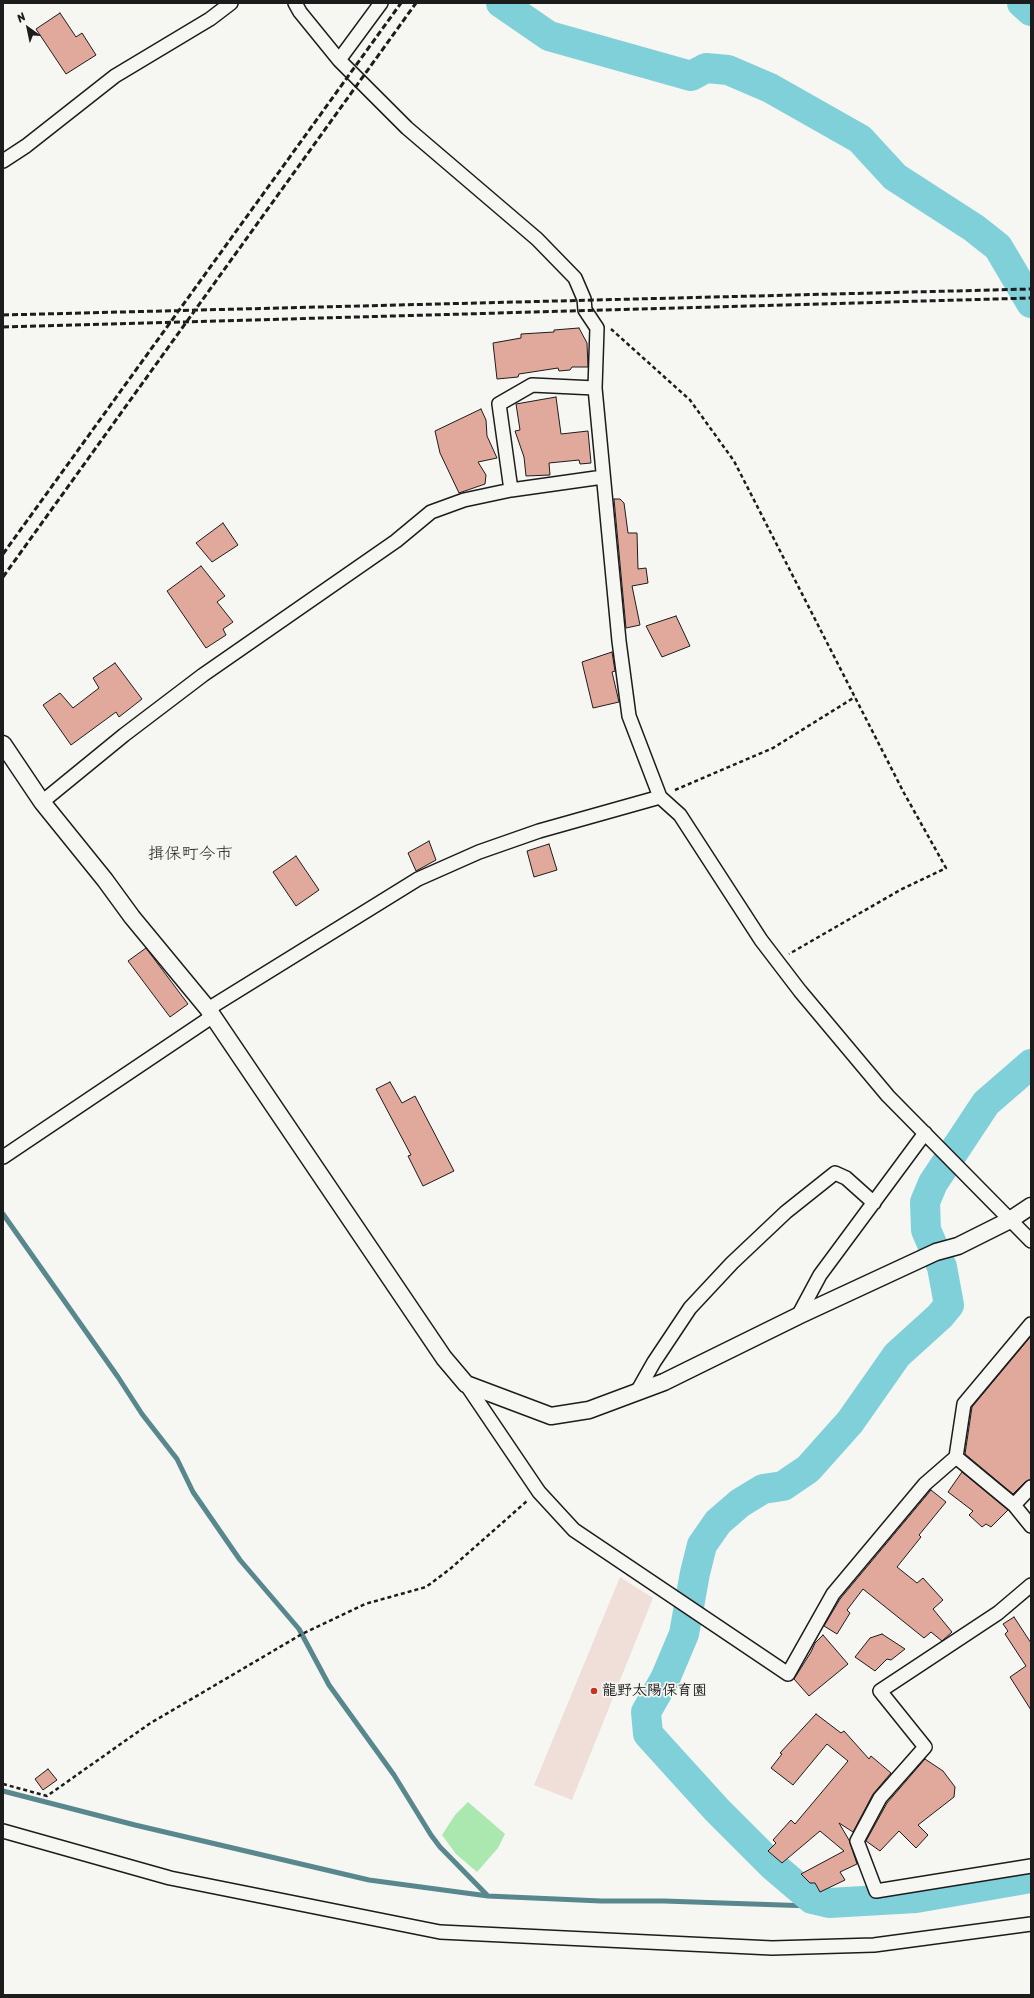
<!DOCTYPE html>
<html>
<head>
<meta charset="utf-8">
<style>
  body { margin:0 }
  #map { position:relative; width:1034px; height:1998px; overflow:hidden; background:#f6f6f2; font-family:Sriracha,sans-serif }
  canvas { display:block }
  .frame { position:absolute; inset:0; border:4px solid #1c1c1c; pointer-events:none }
  .north { position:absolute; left:8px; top:8px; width:40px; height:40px; -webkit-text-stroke:3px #f6f6f2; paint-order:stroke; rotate:327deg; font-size:11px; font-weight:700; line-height:16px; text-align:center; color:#1c1c1c }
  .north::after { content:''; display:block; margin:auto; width:14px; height:18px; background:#1c1c1c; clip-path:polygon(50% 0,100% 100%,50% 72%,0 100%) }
</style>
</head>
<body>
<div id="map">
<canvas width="1034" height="1998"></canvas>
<div class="frame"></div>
<div class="north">N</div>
</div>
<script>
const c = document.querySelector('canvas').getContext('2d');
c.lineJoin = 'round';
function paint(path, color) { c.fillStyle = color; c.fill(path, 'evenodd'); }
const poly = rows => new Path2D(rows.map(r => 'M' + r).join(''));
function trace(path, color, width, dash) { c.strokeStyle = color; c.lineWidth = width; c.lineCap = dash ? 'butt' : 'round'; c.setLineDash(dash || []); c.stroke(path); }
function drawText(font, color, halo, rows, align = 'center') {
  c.font = font + ' Sriracha,"Klee One",sans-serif'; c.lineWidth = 3.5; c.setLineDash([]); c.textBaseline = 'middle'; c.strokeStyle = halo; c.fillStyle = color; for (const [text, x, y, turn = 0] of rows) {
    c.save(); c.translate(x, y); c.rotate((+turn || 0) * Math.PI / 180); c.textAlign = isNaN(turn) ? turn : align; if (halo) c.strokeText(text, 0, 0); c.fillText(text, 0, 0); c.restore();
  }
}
paint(poly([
  [620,1577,653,1598,572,1800,534,1785]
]), '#f0dfd8');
paint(poly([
  [468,1802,505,1834,498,1848,477,1872,456,1854,442,1835,455,1815]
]), '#aae8af');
trace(poly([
  [3,1214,118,1377,142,1414,177,1459,193,1492,240,1560,299,1629,329,1685,394,1775,431,1835,440,1847,488,1896,601,1901,664,1901,811,1906,825,1902],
  [3,1791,135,1825,369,1880,488,1896]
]), '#58888e', 5);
trace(poly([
  [501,3,549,36,691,76,706,68,728,70,770,88,860,139,895,177,974,228,998,247,1031,303],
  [1022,3,1031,11],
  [1031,1064,986,1103,933,1183,925,1202,926,1230,942,1267,949,1305,940,1316,897,1355,850,1422,808,1469,783,1486,763,1489,740,1503,718,1522,702,1545,695,1573,684,1634,665,1679,646,1712,648,1734,677,1766,717,1810,772,1865,812,1899,829,1903,916,1898,1031,1878]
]), '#80d0da', 30);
const building = poly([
  [60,13,76,37,82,33,96,55,66,74,36,29,60,13],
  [579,328,587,343,588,367,572,367,570,370,559,371,558,368,519,374,518,377,497,379,493,343,521,338,521,334,554,332,554,330,579,328],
  [556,397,561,434,588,431,591,463,580,464,579,460,549,463,550,475,526,476,524,457,515,431,520,430,516,404,556,397],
  [481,409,486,420,487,436,497,458,478,462,486,475,485,484,459,493,440,453,435,431,481,409],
  [614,499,620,499,624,503,628,533,637,533,638,569,646,568,648,583,632,586,640,625,626,628,614,499],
  [223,523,238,545,212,562,196,543,223,523],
  [201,566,225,596,217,602,233,622,223,629,226,635,206,648,167,591,201,566],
  [676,616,690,646,662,657,646,626,676,616],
  [612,652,615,671,612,672,619,702,593,708,582,662,612,652],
  [115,663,142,699,119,717,116,712,71,745,43,705,60,693,73,708,99,688,93,678,115,663],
  [429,841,436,860,416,871,408,853,429,841],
  [549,844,557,870,534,877,527,851,549,844],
  [296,856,319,890,296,906,273,872,296,856],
  [146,948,188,1004,170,1017,128,961,146,948],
  [390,1082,402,1103,415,1096,454,1171,423,1186,408,1156,411,1155,376,1089,390,1082],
  [1031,1336,1031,1479,1025,1482,1013,1494,965,1454,972,1407,1031,1336],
  [962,1472,1008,1510,991,1527,986,1524,982,1527,969,1515,973,1511,948,1492,962,1472],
  [931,1490,946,1502,919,1535,921,1537,897,1567,917,1583,923,1578,943,1600,933,1609,952,1632,942,1641,931,1632,924,1638,863,1589,847,1610,850,1613,837,1634,824,1626,840,1599,931,1490],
  [1014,1617,1031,1643,1031,1710,1010,1677,1026,1666,1005,1634,1008,1631,1003,1624,1014,1617],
  [882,1634,905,1649,891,1660,887,1659,875,1671,855,1657,870,1638,882,1634],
  [823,1635,848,1664,809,1696,794,1679,811,1652,815,1643,823,1635],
  [816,1714,841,1733,844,1731,869,1759,871,1756,891,1773,873,1794,853,1832,839,1823,849,1840,857,1864,840,1872,845,1880,820,1892,815,1883,810,1883,801,1874,844,1851,820,1831,782,1863,768,1851,776,1843,773,1840,791,1820,795,1824,848,1761,827,1744,793,1785,771,1768,782,1754,780,1753,816,1714],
  [925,1759,943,1771,955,1787,954,1797,918,1825,928,1835,916,1848,899,1831,880,1851,866,1841,887,1803,925,1759],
  [48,1769,57,1780,43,1790,35,1779,48,1769]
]);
paint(building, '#e1a99b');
trace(building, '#1c1c1c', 1);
const minor = poly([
  [295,3,300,12,339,60,407,128,537,239,575,278,584,299,585,310,597,328,595,388,619,641,629,716,660,797,680,815,761,940,800,991,888,1096,1031,1241],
  [339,60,381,3],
  [3,161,26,146,115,76,210,19,231,3],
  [511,490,499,404,532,385,595,388],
  [42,802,124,735,203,675,396,541,431,512,464,500,511,490,603,477],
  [208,1009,418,879,479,852,539,831,660,797],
  [3,1157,213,1016],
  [798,1316,820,1275,925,1133],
  [466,1384,539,1492,574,1530,788,1674,833,1594,925,1484,956,1457,964,1404,1031,1324],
  [637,1392,654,1362,690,1308,732,1263,786,1212,835,1173,846,1178,874,1203],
  [956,1457,1014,1505,1031,1526],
  [1014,1505,1031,1487],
  [1031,1585,998,1613,880,1691,925,1747,880,1798,857,1841,876,1891,1031,1866],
  [3,1831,170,1878,440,1932,772,1948,874,1945,1031,1924]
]);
const tertiary = poly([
  [3,744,42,802,105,880,132,917,208,1009,444,1358,466,1384,551,1416,589,1410,664,1382,798,1316,936,1252,958,1246,1010,1220,1031,1206]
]);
trace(minor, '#1c1c1c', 16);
trace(tertiary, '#1c1c1c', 19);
trace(poly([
  [611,329,690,400,734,461,904,793,946,868,900,890,789,954],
  [675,790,773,748,855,697],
  [3,1784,47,1796,149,1724,302,1634,365,1604,426,1587,450,1569,527,1501]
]), '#1c1c1c', 2.5, [4, 3]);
trace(minor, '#f6f6f2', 13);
trace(tertiary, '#f6f6f2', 16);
trace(poly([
  [3,315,1031,289],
  [3,327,1031,298],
  [3,554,401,3],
  [3,577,416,3]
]), '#1c1c1c', 3, [6, 3]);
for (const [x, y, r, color] of [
  [594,1691,4,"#c8321e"]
]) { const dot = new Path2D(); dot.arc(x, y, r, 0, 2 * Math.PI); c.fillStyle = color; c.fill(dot); trace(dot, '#f6f6f2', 1.5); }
drawText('bold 15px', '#1c1c1c', '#f6f6f2', [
  ["龍野太陽保育園",602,1691]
], 'left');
drawText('17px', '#1c1c1c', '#f6f6f2', [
  ["揖保町今市",190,855]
]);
</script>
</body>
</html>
